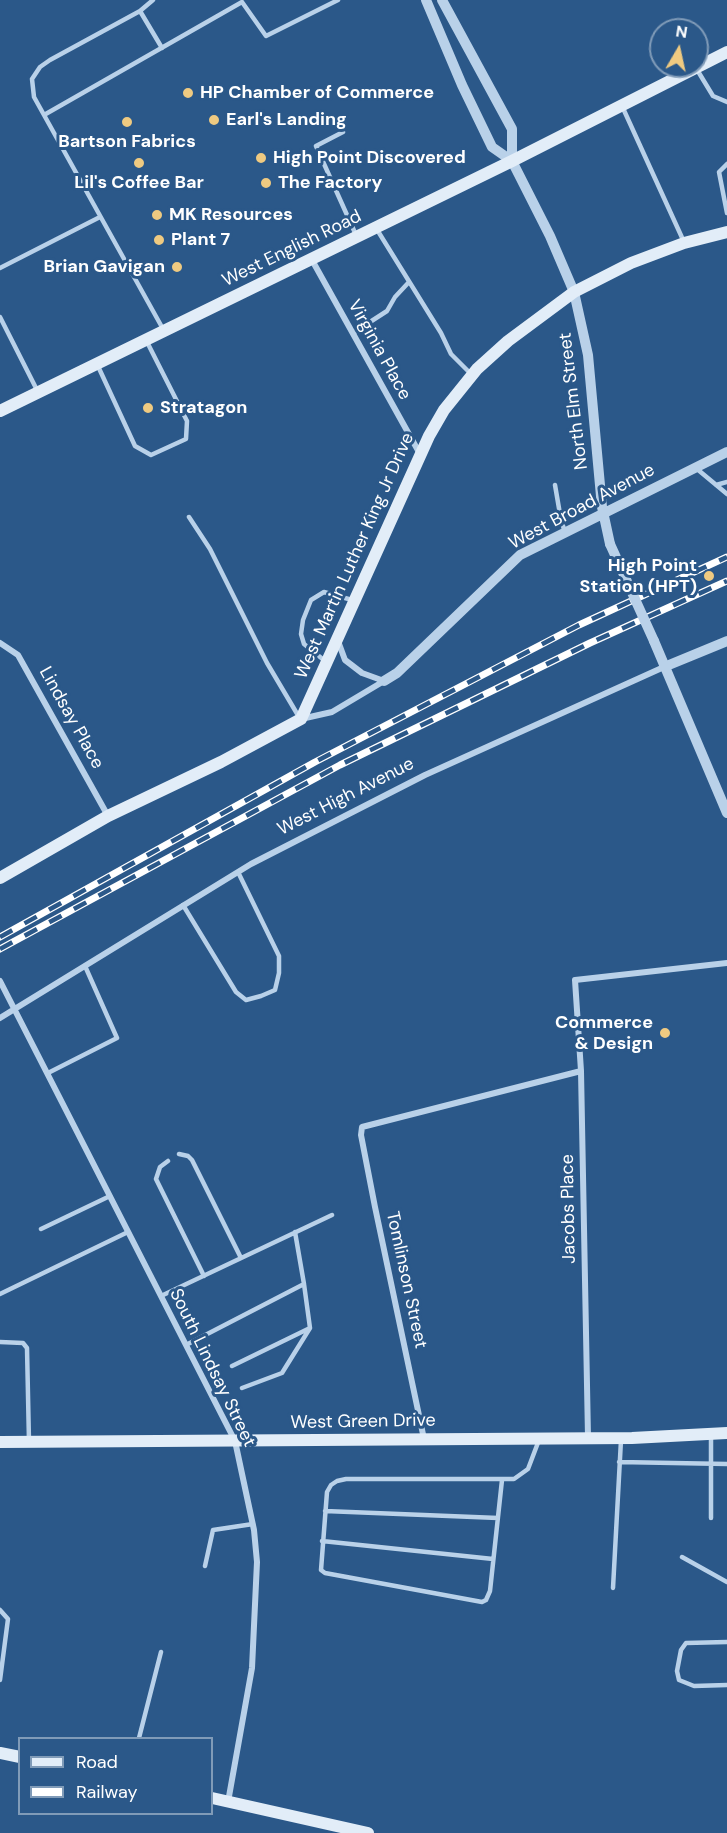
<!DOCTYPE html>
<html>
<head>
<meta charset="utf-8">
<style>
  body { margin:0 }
  #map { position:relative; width:727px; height:1833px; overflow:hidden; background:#2b5889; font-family:"DM Sans",sans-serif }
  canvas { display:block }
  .legend { position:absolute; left:18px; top:1737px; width:195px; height:78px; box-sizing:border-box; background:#2b5889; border:2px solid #809bb8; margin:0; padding:8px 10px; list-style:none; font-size:18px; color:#fff }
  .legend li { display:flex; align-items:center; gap:12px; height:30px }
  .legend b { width:30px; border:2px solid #809bb8 }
  .north { position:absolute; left:649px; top:18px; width:60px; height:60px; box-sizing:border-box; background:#2b5889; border:2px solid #809bb8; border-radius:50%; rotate:9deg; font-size:16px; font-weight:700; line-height:24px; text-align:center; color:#fff }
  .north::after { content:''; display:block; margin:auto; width:21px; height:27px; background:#efca81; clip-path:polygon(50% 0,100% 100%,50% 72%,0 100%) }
</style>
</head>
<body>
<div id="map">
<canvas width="727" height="1833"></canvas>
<ul class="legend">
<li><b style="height:8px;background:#e2edf8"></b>Road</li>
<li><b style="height:8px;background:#fff"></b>Railway</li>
</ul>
<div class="north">N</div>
</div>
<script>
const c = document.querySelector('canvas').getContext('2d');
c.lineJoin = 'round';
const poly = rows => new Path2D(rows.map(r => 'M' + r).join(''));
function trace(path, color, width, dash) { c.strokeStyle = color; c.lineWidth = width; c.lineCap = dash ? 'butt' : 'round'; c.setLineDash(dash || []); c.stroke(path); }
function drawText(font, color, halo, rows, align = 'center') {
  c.font = font + ' "DM Sans",sans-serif'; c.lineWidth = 6; c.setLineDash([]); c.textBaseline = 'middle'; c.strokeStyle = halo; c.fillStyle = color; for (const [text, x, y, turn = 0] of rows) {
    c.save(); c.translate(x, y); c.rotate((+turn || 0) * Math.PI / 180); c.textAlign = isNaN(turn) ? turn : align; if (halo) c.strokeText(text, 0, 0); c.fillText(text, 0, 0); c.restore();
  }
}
trace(poly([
  [153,0,140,11,50,60,40,67,32,79,34,97,163,329],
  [140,11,162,48],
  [696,68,713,96,727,102],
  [622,106,684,242],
  [44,115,242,2,266,36,338,0],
  [343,132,316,146,356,235],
  [727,164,719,172,727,213],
  [376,228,441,333,451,354,470,373],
  [0,268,100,217],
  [0,317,38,392],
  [353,333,387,311,395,297,409,282],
  [97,364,135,446,151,455,186,439,187,421,146,340],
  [697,469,727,494],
  [555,485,561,520,565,532],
  [716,485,727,482],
  [189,517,210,549,267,663,299,717],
  [325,661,304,644,301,634,303,620,311,600,324,592,352,600],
  [183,905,236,992,246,1000,261,996,275,990,279,973,279,956,238,872],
  [48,1073,117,1038,85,966],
  [179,1154,188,1156,192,1160,241,1258],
  [168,1161,160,1167,156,1179,204,1276],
  [41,1229,110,1196],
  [304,1284,310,1328],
  [0,1294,128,1232],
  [161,1296,332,1215],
  [0,1342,23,1343,27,1348,29,1442],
  [186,1345,304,1284,295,1232],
  [232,1366,310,1328,282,1373,242,1388],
  [619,1462,727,1464],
  [502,1480,490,1591,486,1600,482,1602,325,1573,321,1570,327,1492,331,1485,337,1481,346,1479,514,1479,528,1469,539,1440],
  [325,1511,498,1518],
  [711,1518,711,1434],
  [322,1541,493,1559],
  [682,1557,727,1582],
  [205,1566,213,1530,253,1524],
  [613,1588,621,1440],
  [0,1610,8,1619,0,1680],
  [727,1642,686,1643,681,1650,677,1671,679,1680,694,1686,727,1685],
  [139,1738,161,1652]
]), '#b9d1e9', 4.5);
trace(poly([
  [312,260,420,454],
  [338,641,345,660,362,673,384,681],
  [0,643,18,655,108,816],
  [301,719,332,712,384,681],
  [0,981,235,1441,254,1530,257,1562,252,1668,228,1802],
  [0,1018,251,864,425,775,664,667],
  [588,1437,581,1071,575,980,727,963],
  [424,1439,375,1207,361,1135,362,1127,581,1071]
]), '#b9d1e9', 6);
trace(poly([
  [426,0,462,85,492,147,512,161],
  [442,0,512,129,512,161,550,236,574,292,588,355,602,507,610,544],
  [654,641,727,813],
  [664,667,727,641],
  [384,681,397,673,520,555,727,452]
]), '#b9d1e9', 10);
trace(poly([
  [0,411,512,161,727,52],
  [0,878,108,816,221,762,301,719,429,436,444,410,477,369,508,341,574,292,631,263,684,243,727,232],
  [0,1442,632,1438,727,1433],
  [0,1753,20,1757],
  [212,1798,368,1833]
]), '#e2edf8', 12);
const rail = poly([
  [0,937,315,762,579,625,727,557],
  [0,949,340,765,590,643,727,581]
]);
trace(rail, '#fff', 7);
trace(rail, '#2b5889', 4.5, [14]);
trace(poly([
  [610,544,654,641]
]), '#b9d1e9', 10);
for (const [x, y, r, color] of [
  [188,93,6,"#efca81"],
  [214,120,6,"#efca81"],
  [127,122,6,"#efca81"],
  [261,158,6,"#efca81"],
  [139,163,6,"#efca81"],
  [266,183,6,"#efca81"],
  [157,215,6,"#efca81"],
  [159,240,6,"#efca81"],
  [177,267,6,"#efca81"],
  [148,408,6,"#efca81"],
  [709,576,6,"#efca81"],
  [665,1033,6,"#efca81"]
]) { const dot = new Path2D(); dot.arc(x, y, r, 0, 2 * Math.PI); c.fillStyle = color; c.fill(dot); trace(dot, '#2b5889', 2); }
drawText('bold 18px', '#fff', '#2b5889', [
  ["HP Chamber of Commerce",200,93],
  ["Earl's Landing",226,120],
  ["Bartson Fabrics",127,142,"center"],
  ["High Point Discovered",273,158],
  ["Lil's Coffee Bar",139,183,"center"],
  ["The Factory",278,183],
  ["MK Resources",169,215],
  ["Plant 7",171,240],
  ["Brian Gavigan",165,267,"right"],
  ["Stratagon",160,408],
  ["High Point",697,566,"right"],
  ["Station (HPT)",697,587,"right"],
  ["Commerce",653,1023,"right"],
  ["& Design",653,1044,"right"]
], 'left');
drawText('18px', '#fff', '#2b5889', [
  ["West English Road",292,249,-26],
  ["Virginia Place",379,350,61],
  ["North Elm Street",574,401,-97],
  ["West Broad Avenue",582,507,-28],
  ["West Martin Luther King Jr Drive",355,556,-66],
  ["Lindsay Place",71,718,61],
  ["West High Avenue",346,797,-27],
  ["Jacobs Place",569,1209,-91],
  ["Tomlinson Street",406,1280,78],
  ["South Lindsay Street",212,1368,64],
  ["West Green Drive",363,1422,-1]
]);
</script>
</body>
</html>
